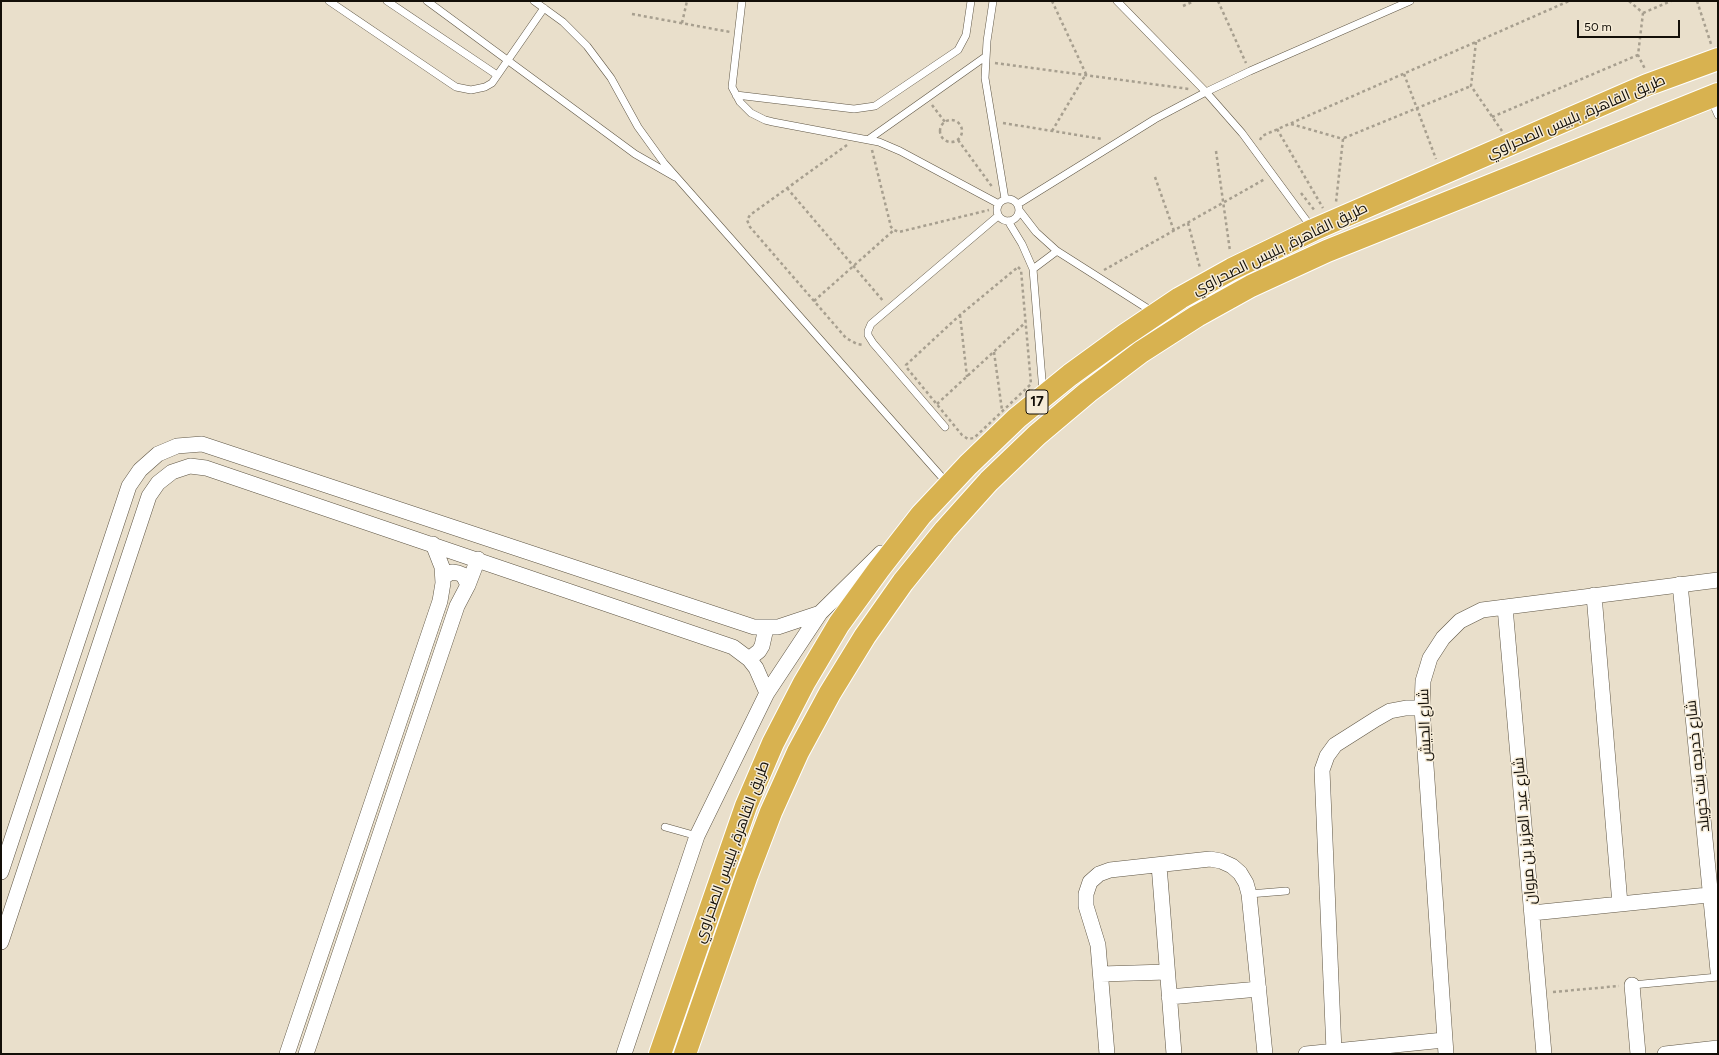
<!DOCTYPE html>
<html>
<head>
<meta charset="utf-8">
<style>
  body { margin:0 }
  #map { position:relative; width:1719px; height:1055px; overflow:hidden; background:#e9dfcb; font-family:Figtree,sans-serif }
  canvas { display:block }
  .frame { position:absolute; inset:0; border:2px solid #130f08; pointer-events:none }
  .scale { position:absolute; left:1577px; top:20px; width:103px; height:18px; box-sizing:border-box; border:2px solid #130f08; border-top:0; padding-left:5px; font-size:12px; line-height:14px; white-space:nowrap; color:#130f08; -webkit-text-stroke:3px #f6ecd8; paint-order:stroke }
</style>
</head>
<body>
<div id="map">
<canvas width="1719" height="1055"></canvas>
<div class="frame"></div>
<div class="scale">50 m</div>
</div>
<script>
const c = document.querySelector('canvas').getContext('2d');
c.lineJoin = 'round';
const poly = rows => new Path2D(rows.map(r => 'M' + r).join(''));
function trace(path, color, width, dash) { c.strokeStyle = color; c.lineWidth = width; c.lineCap = dash ? 'butt' : 'round'; c.setLineDash(dash || []); c.stroke(path); }
function drawText(font, color, halo, rows, align = 'center') {
  c.font = font + ' Figtree,Cairo,sans-serif'; c.lineWidth = 3; c.setLineDash([]); c.textBaseline = 'middle'; c.strokeStyle = halo; c.fillStyle = color; for (const [text, x, y, turn = 0] of rows) {
    c.save(); c.translate(x, y); c.rotate((+turn || 0) * Math.PI / 180); c.textAlign = isNaN(turn) ? turn : align; if (halo) c.strokeText(text, 0, 0); c.fillText(text, 0, 0); c.restore();
  }
}
const service = poly([
  [329,1,450,83,456,87,471,90,485,87,492,83,544,8],
  [387,1,497,75],
  [427,1,635,154,675,177],
  [534,1,563,22,587,46,611,78,638,127,664,163,947,483],
  [742,1,732,87,740,102,751,113,765,120,773,122,879,142,900,151,999,204],
  [993,1,987,41,985,78,1005,199],
  [1117,1,1206,92,1242,133,1312,228],
  [736,95,854,109,875,106,958,50,966,35,971,1],
  [1711,99,1718,115],
  [869,139,985,57],
  '997 210a11 11 0 1 1 22 0a11 11 0 1 1-22 0Z',
  [1018,204,1155,119,1206,92,1250,71,1410,1],
  [1019,210,1036,232,1057,251,1153,312],
  [1008,221,1022,244,1033,269,1043,392],
  [1033,269,1057,251],
  [945,427,873,343,868,335,868,331,871,324,998,216],
  [665,827,697,836],
  [1249,894,1286,891],
  [1632,985,1718,977]
]);
const minor = poly([
  [443,577,452,572,458,573,463,575,468,585],
  [1680,584,1718,971],
  [1594,595,1620,904],
  [1505,607,1544,1054],
  [749,659,759,651,762,646,766,628],
  [1159,865,1174,1054],
  [1,872,129,486,140,470,158,454,177,446,202,444,754,627,778,627,820,613],
  [1532,913,1718,894],
  [1,942,149,496,158,483,172,472,190,466,206,468,733,647,749,659,756,668,767,693],
  [1101,974,1167,972],
  [1632,985,1638,1054],
  [1169,997,1259,989],
  [1334,1051,1322,770,1327,756,1335,745,1376,719,1390,711,1406,708,1422,708],
  [287,1054,440,601,443,583,442,567,433,544],
  [306,1054,457,606,468,585,478,559],
  [624,1054,697,836,767,693,820,613,881,553],
  [1107,1054,1098,945,1086,906,1086,894,1090,882,1099,874,1110,870,1210,859,1221,861,1232,866,1240,873,1246,883,1249,894,1265,1054],
  [1306,1054,1444,1040],
  [1446,1054,1422,708,1423,681,1430,658,1443,638,1460,621,1482,610,1718,580],
  [1665,1054,1718,1048]
]);
const trunk = poly([
  [660,1054,746,806,773,743,804,683,839,624,879,569,921,515,968,465,1017,418,1070,375,1125,335,1180,298,1232,269,1313,230,1647,85,1718,59],
  [685,1054,747,875,771,812,798,752,830,693,865,636,903,582,945,530,989,481,1037,435,1088,392,1141,352,1197,316,1251,286,1327,251,1718,94]
]);
trace(service, '#5f5645', 8);
trace(minor, '#5f5645', 16);
trace(trunk, '#fff', 24);
trace(poly([
  [1218,1,1246,63],
  [1629,1,1643,13,1638,55,1645,69],
  [1697,1,1711,44],
  [1183,6,1194,1],
  [1643,13,1671,1],
  [632,14,730,32],
  [682,23,687,1],
  [1476,42,1471,86,1502,131],
  [995,63,1189,89],
  [1404,74,1436,159],
  [932,105,945,122],
  [1492,117,1638,55],
  '940 131a11 11 0 1 1 22 0a11 11 0 1 1-22 0Z',
  [1003,123,1102,139],
  [1291,124,1343,139,1336,202],
  [1277,129,1323,208],
  [1052,131,1086,74,1052,1],
  [1344,138,1471,86],
  [958,140,993,188],
  [1260,140,1262,136,1569,1],
  [847,145,750,215,747,220,750,227,846,338,857,344,863,345],
  [872,150,891,227,894,230,899,232,989,210],
  [1216,151,1230,251],
  [1155,177,1174,231],
  [787,188,884,302],
  [1301,193,1315,211],
  [1188,223,1200,268],
  [1018,267,1021,270,1031,384,974,438,968,439,962,435,907,368,906,365,960,315,1018,267],
  [1104,270,1265,179],
  [814,301,894,230],
  [960,315,967,377],
  [994,352,1002,410],
  [937,404,1026,322],
  [1553,992,1619,986]
]), '#a79f8f', 2.5, [3, 3]);
trace(service, '#fff', 7);
trace(minor, '#fff', 15);
trace(trunk, '#d8b250', 22);
for (const [x, y, w] of [
  [1037,402,22]
]) { const box = new Path2D(); box.roundRect(x - w / 2, y - 12, w, 24, 3); c.fillStyle = '#f6ecd8'; c.fill(box); trace(box, '#130f08', 1); }
drawText('bold 14px', '#130f08', null, [
  ["17",1037,402]
]);
drawText('15px', '#130f08', '#f6ecd8', [
  ["طريق القاهرة, بلبيس الصحراوي",1576,117,-23],
  ["طريق القاهرة, بلبيس الصحراوي",1280,249,-26],
  ["شارع الجيش",1425,725,-92],
  ["شارع خديجه بنت خويلد",1698,766,-96],
  ["شارع عبد العزيز بن مروان",1525,831,-95],
  ["طريق القاهرة, بلبيس الصحراوي",732,852,-70]
]);
</script>
</body>
</html>
